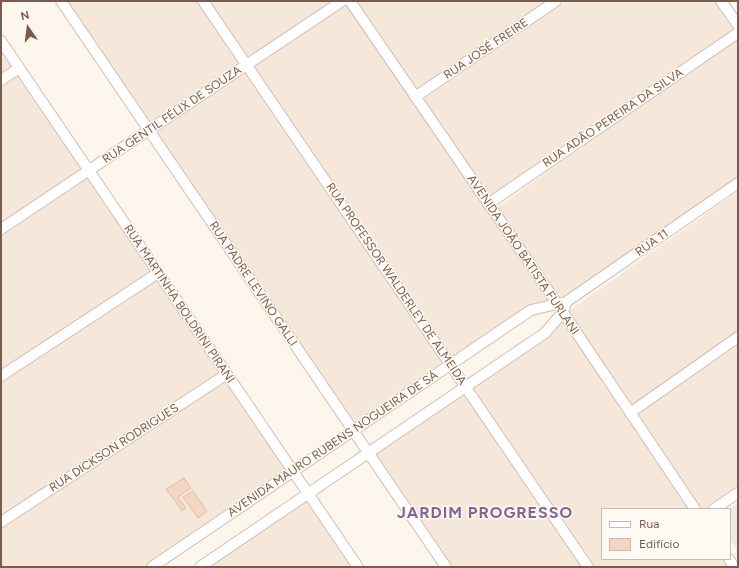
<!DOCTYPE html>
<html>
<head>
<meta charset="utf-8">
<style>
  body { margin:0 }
  #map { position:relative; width:739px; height:568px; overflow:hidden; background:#fdf6ec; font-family:Figtree,sans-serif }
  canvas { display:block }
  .frame { position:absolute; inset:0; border:2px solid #7a5c4d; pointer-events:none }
  .legend { position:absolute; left:601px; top:508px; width:130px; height:52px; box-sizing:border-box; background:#fffaf3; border:1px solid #cabbb1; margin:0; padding:5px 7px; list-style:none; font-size:12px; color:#7a5c4d }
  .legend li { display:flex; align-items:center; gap:8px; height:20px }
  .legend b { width:20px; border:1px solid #cabbb1 }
  .north { position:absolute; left:8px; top:8px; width:40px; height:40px; -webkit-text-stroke:3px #fffaf3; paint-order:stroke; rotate:346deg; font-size:11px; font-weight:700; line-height:16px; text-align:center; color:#7a5c4d }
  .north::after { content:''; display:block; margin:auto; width:14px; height:18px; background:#7a5c4d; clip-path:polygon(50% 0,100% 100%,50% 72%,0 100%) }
</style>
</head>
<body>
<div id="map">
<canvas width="739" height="568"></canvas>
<div class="frame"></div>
<ul class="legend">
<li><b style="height:5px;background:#fff"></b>Rua</li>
<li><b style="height:11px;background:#f3d5c3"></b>Edifício</li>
</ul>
<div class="north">N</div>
</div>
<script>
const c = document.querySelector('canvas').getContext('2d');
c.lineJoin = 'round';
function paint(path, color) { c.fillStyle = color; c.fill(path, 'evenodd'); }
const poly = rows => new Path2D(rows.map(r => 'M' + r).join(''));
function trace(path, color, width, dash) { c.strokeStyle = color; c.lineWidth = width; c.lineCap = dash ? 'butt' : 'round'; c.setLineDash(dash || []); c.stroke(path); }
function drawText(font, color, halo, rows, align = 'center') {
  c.font = font + ' Figtree,sans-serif'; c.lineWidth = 3; c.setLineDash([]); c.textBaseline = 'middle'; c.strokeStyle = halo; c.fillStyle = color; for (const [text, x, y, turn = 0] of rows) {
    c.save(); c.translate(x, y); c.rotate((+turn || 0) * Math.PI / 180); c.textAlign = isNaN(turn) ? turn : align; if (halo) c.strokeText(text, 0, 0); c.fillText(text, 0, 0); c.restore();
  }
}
paint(poly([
  [64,1,350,1,558,306,695,509,602,509,602,559,729,559,734,567,446,567,368,454,545,333,558,306,531,310,353,431,149,130,153,127],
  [352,1,551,1,416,96],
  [566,1,717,1,735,28,488,202,421,101],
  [738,37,738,179,560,301,495,209],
  [1,41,293,472,152,567,1,567],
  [738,191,738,335,631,410,566,313],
  [738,345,738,492,714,509,698,509,636,416],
  [308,494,358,567,200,567]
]), '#f5e8da');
paint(poly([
  [738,502,738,552,730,539,730,510]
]), '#efe9e4');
const building = poly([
  [184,478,191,488,178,497,186,508,182,511,166,489,184,478],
  [193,491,207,511,198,518,183,497,193,491]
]);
paint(building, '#f3d5c3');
trace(building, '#e6bba3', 1);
const street = poly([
  [61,1,446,567],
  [203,1,588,567],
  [350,1,558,305,695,509],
  [721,1,738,25],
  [1,41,358,567],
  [1,80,19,68],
  [415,97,556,1],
  [488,204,738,33],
  [1,229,342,1],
  [1,376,158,273],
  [630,413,738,337],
  [714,509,738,493],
  [1,522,227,374],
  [729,559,734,567],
  [152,567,531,310,566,302,738,183],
  [200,567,545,333,563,312,565,306]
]);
trace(street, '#d1beb0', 12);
trace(street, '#fff', 10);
drawText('12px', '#7a5c4d', '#fffaf3', [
  ["RUA JOSÉ FREIRE",486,49,-34],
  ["RUA GENTIL FÉLIX DE SOUZA",172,115,-34],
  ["RUA ADÃO PEREIRA DA SILVA",613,118,-34],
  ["RUA 11",652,243,-35],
  ["AVENIDA JOÃO BATISTA FURLANI",523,255,56],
  ["RUA PADRE LEVINO GALLI",253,284,56],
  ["RUA PROFESSOR WALDERLEY DE ALMEIDA",396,284,56],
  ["RUA MARTINHA BOLDRINI PIRANI",179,304,56],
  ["AVENIDA MAURO RUBENS NOGUEIRA DE SÁ",333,444,-34],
  ["RUA DICKSON RODRIGUES",114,448,-33]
]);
c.letterSpacing = '1px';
drawText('bold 16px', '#846695', '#fffaf3', [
  ["JARDIM PROGRESSO",485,513]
]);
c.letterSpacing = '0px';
</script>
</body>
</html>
